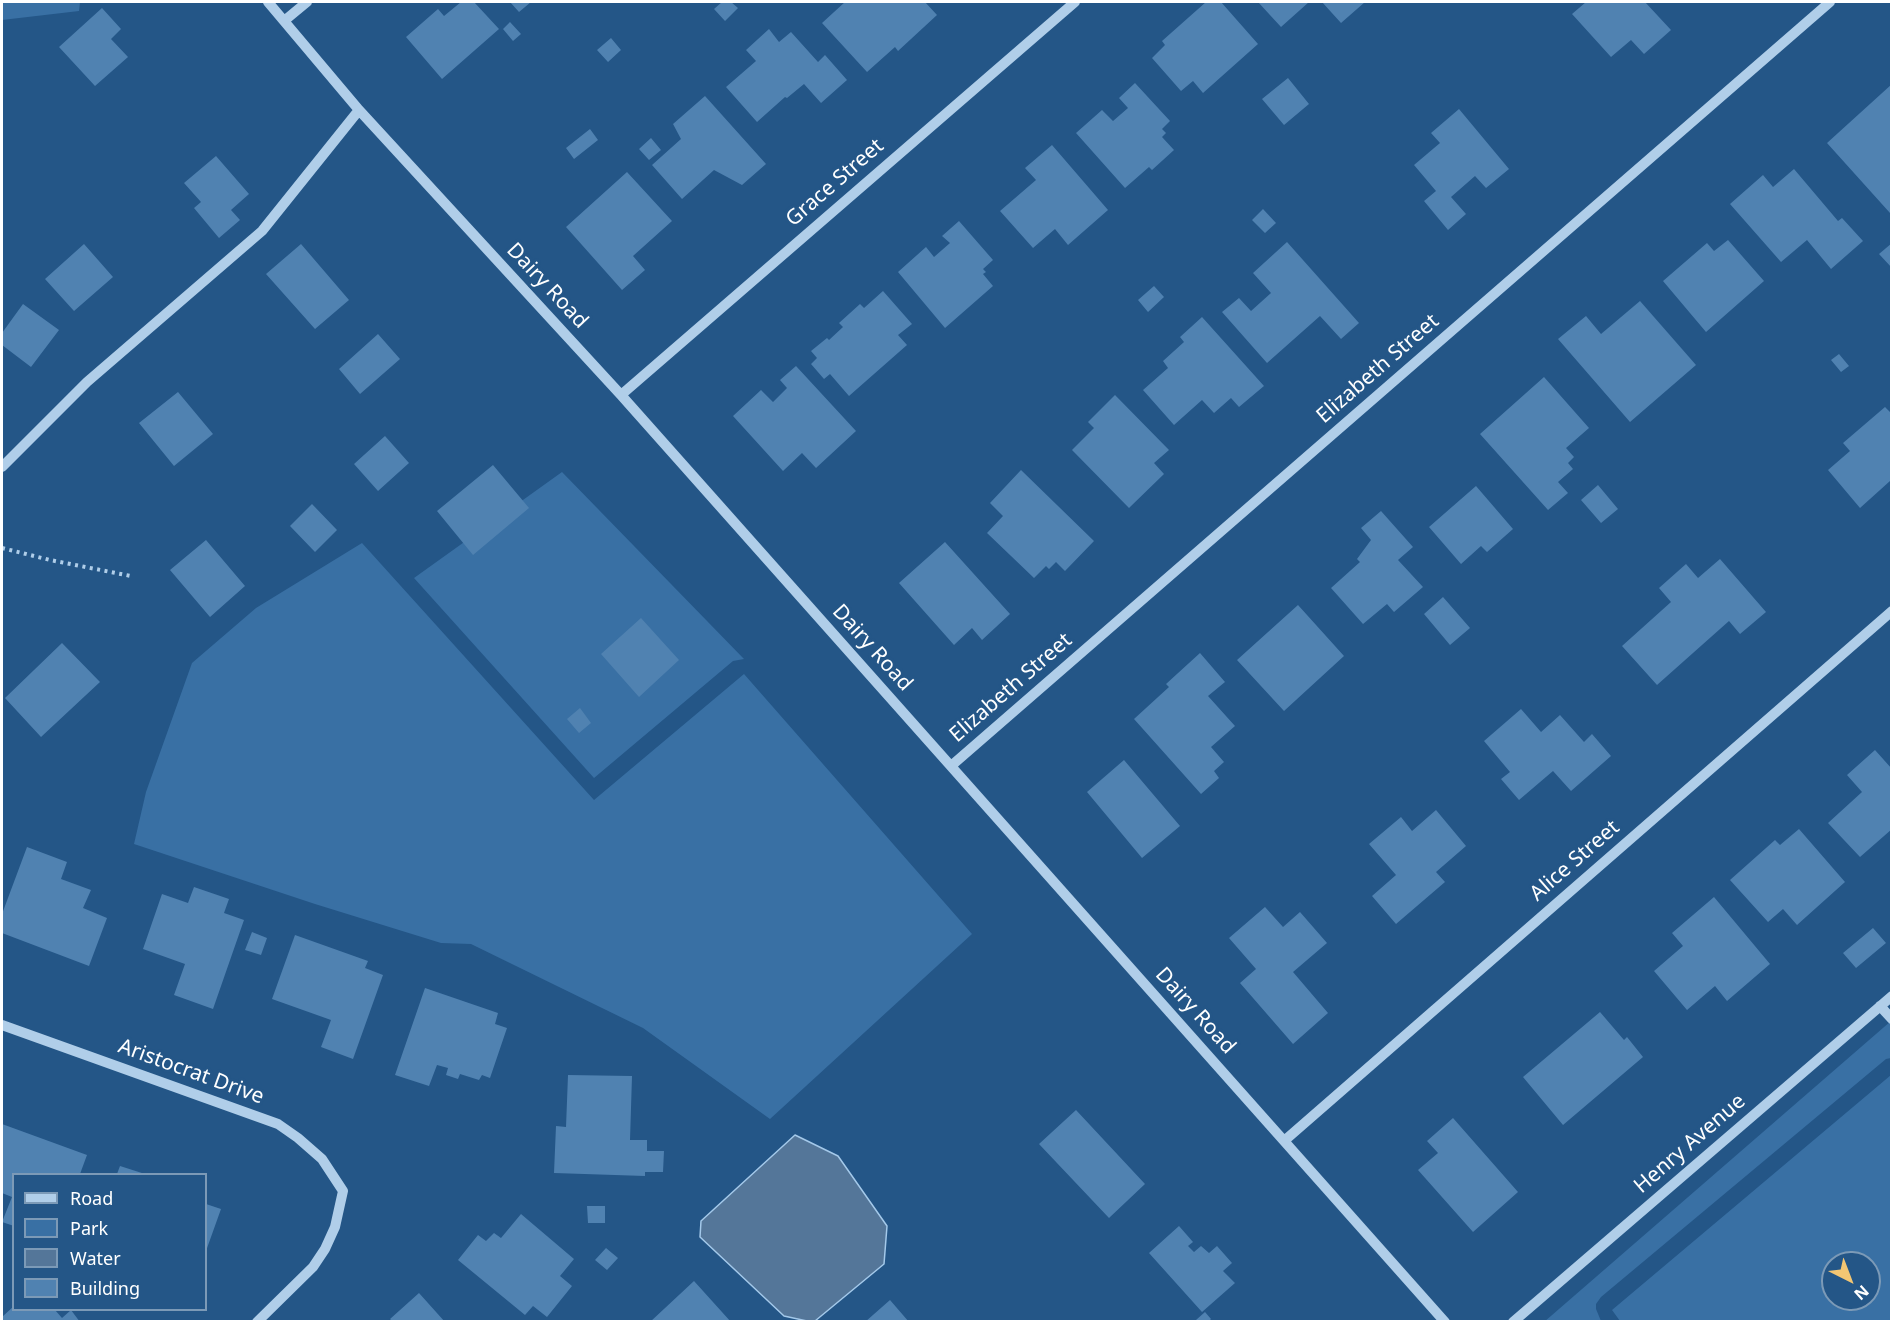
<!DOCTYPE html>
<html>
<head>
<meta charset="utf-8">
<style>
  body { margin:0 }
  #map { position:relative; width:1893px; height:1323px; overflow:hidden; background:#245687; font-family:"Noto Sans",sans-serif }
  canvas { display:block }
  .frame { position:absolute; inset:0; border:3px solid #fff; pointer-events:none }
  .legend { position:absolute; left:12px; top:1173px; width:195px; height:138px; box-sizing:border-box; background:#245687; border:2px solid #7c9ab7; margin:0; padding:8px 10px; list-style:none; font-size:18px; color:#fff }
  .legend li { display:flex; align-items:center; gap:12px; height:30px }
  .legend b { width:30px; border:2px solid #7c9ab7 }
  .north { position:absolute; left:1821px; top:1251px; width:60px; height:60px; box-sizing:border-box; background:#245687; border:2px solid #7c9ab7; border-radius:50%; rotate:138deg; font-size:16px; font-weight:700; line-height:24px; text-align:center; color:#fff }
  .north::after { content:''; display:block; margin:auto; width:21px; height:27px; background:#f3c673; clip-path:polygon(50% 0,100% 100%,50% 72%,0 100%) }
</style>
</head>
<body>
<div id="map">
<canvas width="1893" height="1323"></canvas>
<div class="frame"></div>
<ul class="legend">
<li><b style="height:8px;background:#b0cee9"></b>Road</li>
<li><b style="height:16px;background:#3970a4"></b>Park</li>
<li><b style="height:16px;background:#547699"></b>Water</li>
<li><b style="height:16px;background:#5082b1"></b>Building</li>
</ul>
<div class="north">N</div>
</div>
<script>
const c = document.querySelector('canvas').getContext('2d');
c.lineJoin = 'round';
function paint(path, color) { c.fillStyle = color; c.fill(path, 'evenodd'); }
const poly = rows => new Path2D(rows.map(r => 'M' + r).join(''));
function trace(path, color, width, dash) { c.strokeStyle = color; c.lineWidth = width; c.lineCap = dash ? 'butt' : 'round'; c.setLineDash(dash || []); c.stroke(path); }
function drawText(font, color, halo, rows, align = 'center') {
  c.font = font + ' "Noto Sans",sans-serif'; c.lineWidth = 6; c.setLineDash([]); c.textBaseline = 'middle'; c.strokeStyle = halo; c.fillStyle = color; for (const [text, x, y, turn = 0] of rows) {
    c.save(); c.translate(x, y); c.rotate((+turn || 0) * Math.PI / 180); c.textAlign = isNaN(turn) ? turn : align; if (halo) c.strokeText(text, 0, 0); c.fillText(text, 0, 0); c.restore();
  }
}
paint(poly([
  [2,2,80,2,79,11,2,20],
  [562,472,744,659,733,661,594,778,414,578],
  [362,543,594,800,744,674,972,934,770,1119,643,1028,471,944,441,943,315,904,134,844,146,792,192,663,256,608],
  [1891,1021,1891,1058,1886,1059,1601,1297,1596,1304,1596,1309,1601,1321,1544,1322],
  [1891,1075,1891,1321,1620,1321,1612,1310],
  [1833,1263,1869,1263,1869,1299,1833,1299]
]), '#3970a4');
const water = poly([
  [795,1135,838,1156,887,1226,884,1264,815,1321,807,1321,784,1316,700,1237,701,1221,795,1135]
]);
paint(water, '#547699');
trace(water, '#a4c9ea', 1.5);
paint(poly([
  [461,2,474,2,499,29,442,79,406,37,438,9,444,16],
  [510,2,531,2,519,12],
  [722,2,731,2,738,8,725,21,714,9],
  [845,2,925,2,937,15,898,51,895,47,867,72,822,23],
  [1206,2,1221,2,1258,44,1203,93,1193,81,1181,91,1152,58,1165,45,1162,41],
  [1258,2,1309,2,1281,27],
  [1322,2,1365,2,1341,23],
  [1586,2,1645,2,1671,30,1644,54,1631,40,1611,57,1572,14],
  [102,8,121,29,111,39,128,57,95,86,59,47],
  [510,22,521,34,513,41,503,29],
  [769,29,779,42,791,32,818,62,825,55,847,80,821,103,804,84,787,98,785,97,757,122,726,87,756,61,746,50],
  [611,38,621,50,608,62,597,50],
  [1288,78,1309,104,1284,125,1262,99],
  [1135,83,1170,121,1162,129,1166,133,1162,137,1174,150,1152,170,1149,167,1125,188,1076,133,1102,110,1113,121,1128,108,1119,98],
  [1892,84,1892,212,1890,213,1827,143],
  [705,96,766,164,742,185,714,170,682,199,652,165,681,139,673,124],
  [1459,109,1509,169,1486,188,1475,176,1451,197,1466,214,1448,230,1424,201,1436,191,1414,165,1440,143,1431,133],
  [590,129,598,140,574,159,566,148],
  [651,138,661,150,649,160,639,149],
  [1052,145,1108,210,1068,245,1055,229,1033,248,1000,211,1036,180,1025,168],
  [216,156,249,194,231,210,240,220,219,238,194,208,201,202,184,183],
  [1794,169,1838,221,1842,218,1863,241,1831,269,1807,240,1781,262,1730,204,1763,175,1773,187],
  [627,172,672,221,633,256,645,270,622,290,566,227],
  [1263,209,1276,223,1265,233,1252,220],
  [959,221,993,260,983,269,986,272,983,274,993,286,945,328,898,272,926,247,934,257,950,243,942,236],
  [1728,240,1764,281,1706,332,1663,281,1707,243,1714,251],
  [1287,242,1359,323,1341,339,1320,316,1267,363,1222,312,1239,298,1251,311,1271,293,1253,273],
  [1892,243,1892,268,1879,254],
  [84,244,113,277,74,311,45,279],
  [301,244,349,300,315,329,266,274],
  [1154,286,1164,297,1148,312,1138,300],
  [883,291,912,324,898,335,907,345,849,396,830,374,824,379,811,364,817,358,811,351,827,338,829,340,843,327,839,323,860,304,864,308],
  [1640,301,1696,365,1630,422,1558,339,1586,316,1601,334],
  [23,304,59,330,31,367,2,345,2,333],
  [1202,317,1264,386,1239,407,1231,398,1214,413,1202,400,1174,425,1143,390,1168,368,1163,361,1184,342,1180,337],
  [378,334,400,359,360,394,339,369],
  [1839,354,1849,366,1841,372,1831,360],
  [796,366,856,431,816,468,802,453,783,471,733,416,761,390,773,402,787,388,780,380],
  [1544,377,1589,428,1566,448,1574,457,1568,463,1573,469,1558,482,1568,493,1548,510,1480,434],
  [178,392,213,434,174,466,139,423],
  [1115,395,1169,450,1154,463,1164,474,1129,508,1072,450,1094,428,1088,422],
  [1885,407,1892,414,1892,483,1890,481,1860,508,1828,470,1850,451,1843,443],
  [385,436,409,463,378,491,354,464],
  [493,465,529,508,473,555,437,511],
  [1021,470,1094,541,1065,571,1056,562,1049,569,1046,566,1034,578,987,533,1003,516,990,503],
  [1598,485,1618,509,1601,523,1581,500],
  [1476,486,1513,529,1487,552,1481,546,1461,564,1429,527],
  [312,504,337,530,315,552,290,526],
  [1381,511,1413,547,1398,560,1423,587,1394,612,1387,604,1363,624,1331,588,1360,562,1357,559,1371,540,1361,528],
  [206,540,245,586,210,617,170,570],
  [945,542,1010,614,982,640,972,628,954,645,899,583],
  [1720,559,1766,612,1740,634,1729,621,1657,685,1622,646,1671,602,1659,588,1686,564,1698,578],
  [1443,597,1470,628,1450,645,1424,614],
  [1298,605,1344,656,1284,711,1237,660],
  [641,618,679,660,639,697,601,654],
  [62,643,100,682,41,737,5,698],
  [1200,653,1225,682,1208,696,1235,726,1211,747,1224,762,1214,771,1219,778,1201,794,1134,719,1169,687,1166,684],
  [580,708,591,723,579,733,567,719],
  [1521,709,1541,732,1560,715,1584,742,1592,734,1611,756,1571,791,1553,771,1519,800,1501,779,1510,772,1484,741],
  [1875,750,1892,769,1892,829,1860,857,1828,823,1862,792,1847,775],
  [1124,760,1180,826,1142,858,1087,792],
  [1436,810,1466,846,1436,872,1445,882,1396,924,1372,896,1396,875,1369,844,1401,817,1412,831],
  [1799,829,1845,882,1797,925,1783,909,1768,922,1730,880,1775,840,1780,845],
  [27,847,67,862,61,879,91,890,83,908,107,918,89,966,2,933,2,914],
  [194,887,229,899,224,913,244,920,213,1009,174,995,185,964,143,949,162,894,188,903],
  [1714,897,1770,964,1727,1001,1715,986,1687,1010,1654,971,1683,946,1672,933],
  [1265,907,1283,927,1300,912,1327,943,1293,972,1328,1013,1293,1044,1240,983,1256,969,1229,938],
  [1873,928,1886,943,1856,968,1843,953],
  [252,932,267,938,261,955,245,950],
  [295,935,368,961,365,968,383,975,353,1059,321,1047,331,1020,272,999],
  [425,988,498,1013,495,1024,507,1028,490,1078,482,1075,479,1080,460,1074,458,1079,446,1075,448,1068,437,1065,429,1086,395,1075],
  [1600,1012,1624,1040,1627,1037,1643,1057,1563,1125,1523,1077],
  [568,1075,632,1076,630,1140,647,1140,647,1151,664,1151,663,1172,645,1172,645,1176,554,1173,556,1126,566,1127],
  [1076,1110,1145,1184,1109,1218,1039,1144],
  [1453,1118,1518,1192,1473,1232,1418,1170,1438,1153,1427,1141],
  [2,1124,87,1155,80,1174,14,1174,14,1226,2,1222,12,1197,2,1193],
  [120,1166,145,1174,117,1174],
  [206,1204,221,1209,206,1251],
  [587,1206,605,1206,605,1223,588,1223],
  [521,1214,574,1259,560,1276,572,1286,547,1317,533,1306,525,1315,458,1260,478,1235,486,1241,494,1233,501,1238],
  [1179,1226,1193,1242,1188,1246,1194,1252,1201,1246,1209,1253,1217,1246,1232,1263,1223,1271,1235,1283,1202,1312,1149,1253],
  [606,1248,618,1258,607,1270,595,1260],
  [694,1281,731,1322,650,1322],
  [419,1293,445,1322,393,1322,390,1319],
  [890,1300,909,1322,865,1322],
  [14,1306,14,1310,55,1310,62,1318,71,1310,80,1322,2,1322,2,1317],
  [1205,1312,1211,1319,1208,1322,1198,1322,1196,1320]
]), '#5082b1');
trace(poly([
  [2,548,50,560,131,576]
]), '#b0cee9', 4, [3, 4.5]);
trace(poly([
  [268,2,359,110,621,395,1445,1322],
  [284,21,307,2],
  [621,395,1075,2],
  [2,467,87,382,262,231,359,110],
  [951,766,1830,2],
  [1880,1006,1892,1019],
  [2,1025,278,1124,298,1138,322,1159,343,1191,335,1227,325,1249,313,1267,257,1322],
  [1284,1141,1892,611],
  [1513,1322,1892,996]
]), '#b0cee9', 10);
drawText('21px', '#fff', '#245687', [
  ["Grace Street",835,183,-41],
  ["Dairy Road",547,286,47],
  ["Elizabeth Street",1378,369,-41],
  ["Dairy Road",872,648,48],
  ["Elizabeth Street",1011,688,-41],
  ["Alice Street",1575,861,-41],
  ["Dairy Road",1195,1011,48],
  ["Aristocrat Drive",191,1072,20],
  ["Henry Avenue",1690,1144,-41]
]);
</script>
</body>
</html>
